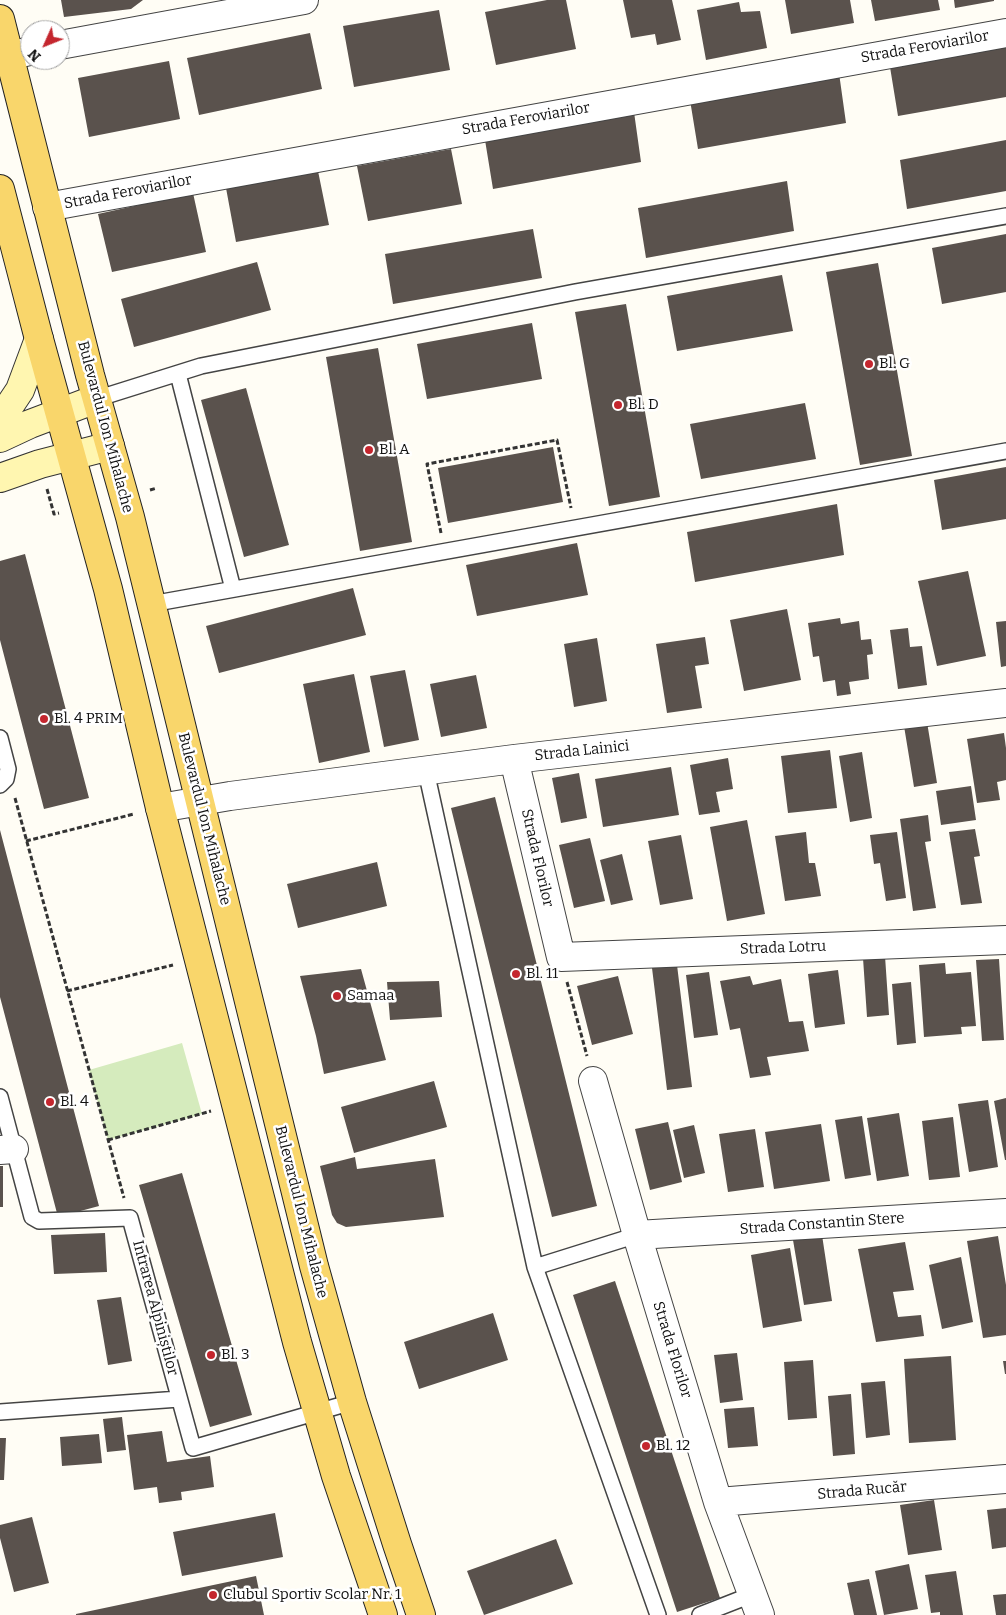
<!DOCTYPE html>
<html>
<head>
<meta charset="utf-8">
<style>
  body { margin:0 }
  #map { position:relative; width:1006px; height:1615px; overflow:hidden; background:#fffdf5; font-family:Bitter,serif }
  canvas { display:block }
  .north { position:absolute; left:20px; top:20px; width:50px; height:50px; box-sizing:border-box; background:#fff; border:1px solid #a0a0a0; border-radius:50%; rotate:226deg; font-size:14px; font-weight:700; line-height:20px; text-align:center; color:#111 }
  .north::after { content:''; display:block; margin:auto; width:18px; height:22px; background:#c4262e; clip-path:polygon(50% 0,100% 100%,50% 72%,0 100%) }
</style>
</head>
<body>
<div id="map">
<canvas width="1006" height="1615"></canvas>
<div class="north">N</div>
</div>
<script>
const c = document.querySelector('canvas').getContext('2d');
c.lineJoin = 'round';
function paint(path, color) { c.fillStyle = color; c.fill(path, 'evenodd'); }
const poly = rows => new Path2D(rows.map(r => 'M' + r).join(''));
function trace(path, color, width, dash) { c.strokeStyle = color; c.lineWidth = width; c.lineCap = dash ? 'butt' : 'round'; c.setLineDash(dash || []); c.stroke(path); }
function drawText(font, color, halo, rows, align = 'center') {
  c.font = font + ' Bitter,serif'; c.lineWidth = 5; c.setLineDash([]); c.textBaseline = 'middle'; c.strokeStyle = halo; c.fillStyle = color; for (const [text, x, y, turn = 0] of rows) {
    c.save(); c.translate(x, y); c.rotate((+turn || 0) * Math.PI / 180); c.textAlign = isNaN(turn) ? turn : align; if (halo) c.strokeText(text, 0, 0); c.fillText(text, 0, 0); c.restore();
  }
}
paint(poly([
  [182,1043,202,1114,108,1140,89,1070]
]), '#d5ebbd');
paint(poly([
  [61,0,143,0,131,9,64,17],
  [547,0,566,0,576,49,496,65,485,12],
  [623,0,672,0,681,40,657,45,655,34,631,38],
  [785,0,850,0,854,23,791,34],
  [871,0,938,0,940,10,875,21],
  [954,0,994,0,994,1,955,8],
  [739,2,741,12,760,11,767,48,706,60,697,10],
  [439,10,450,70,354,87,343,26],
  [310,33,322,89,199,115,187,58],
  [1006,46,1006,97,898,116,890,67],
  [169,61,180,119,89,137,78,78],
  [839,73,846,123,698,149,690,100],
  [634,112,641,162,493,189,485,140],
  [1006,140,1006,191,907,209,900,160],
  [451,149,462,204,368,221,357,166],
  [318,171,329,225,236,242,226,188],
  [787,181,794,231,646,258,638,208],
  [193,193,206,252,112,272,98,214],
  [533,229,542,278,393,304,385,254],
  [1006,234,1006,292,942,304,932,248],
  [257,262,271,310,134,347,121,299],
  [878,263,912,456,860,465,826,272],
  [782,275,793,331,677,351,667,296],
  [626,304,660,497,609,506,575,312],
  [532,323,542,379,427,399,417,344],
  [378,348,412,542,360,551,326,357],
  [246,388,289,545,244,557,201,400],
  [805,403,816,459,701,479,690,424],
  [553,447,563,502,448,523,438,468],
  [1006,467,1006,519,942,530,934,480],
  [837,504,844,555,695,582,687,532],
  [577,543,588,595,477,616,466,565],
  [25,554,89,798,44,809,0,640,0,561],
  [968,571,986,656,937,666,918,581],
  [353,588,366,635,219,673,206,626],
  [787,609,801,680,744,691,730,620],
  [840,618,841,624,859,621,861,640,871,639,873,654,867,655,869,679,849,682,851,694,837,696,835,680,823,682,819,656,813,657,808,623],
  [1006,621,1006,666,1001,667,996,622],
  [908,628,910,647,922,646,927,685,898,689,890,630],
  [705,637,709,664,695,666,702,708,667,713,656,644],
  [597,638,607,701,574,707,564,644],
  [405,670,419,740,384,747,370,676],
  [354,674,370,752,319,763,303,684],
  [476,675,487,728,441,737,430,684],
  [927,722,937,783,914,787,904,726],
  [1004,733,1006,748,1006,780,997,782,1000,800,977,803,967,739],
  [830,750,837,808,788,813,781,756],
  [862,752,872,818,850,822,839,756],
  [728,758,733,789,716,792,720,812,699,815,690,765],
  [671,767,679,815,603,827,595,779],
  [579,773,587,818,561,823,552,778],
  [971,786,976,820,941,825,936,791],
  [495,797,597,1206,552,1217,451,808],
  [928,815,931,841,925,842,936,908,913,911,900,819],
  [747,820,765,914,727,921,710,827],
  [975,829,980,856,974,857,982,903,961,905,949,832],
  [0,830,99,1206,58,1217,0,997],
  [806,832,809,863,815,863,821,896,785,901,775,836],
  [897,832,906,898,886,901,880,863,874,864,870,835],
  [681,835,693,899,660,905,648,841],
  [590,838,605,901,574,908,559,845],
  [622,854,633,900,611,905,600,860],
  [377,862,387,906,298,928,287,884],
  [885,956,889,1015,867,1017,863,958],
  [999,959,1004,1040,982,1041,976,960],
  [945,963,946,974,971,972,976,1026,961,1027,962,1034,924,1037,919,965],
  [677,965,692,1087,667,1090,652,968],
  [361,969,386,1060,324,1074,316,1036,300,976],
  [838,970,845,1024,815,1028,808,974],
  [709,972,718,1035,694,1038,686,975],
  [618,976,633,1034,592,1045,577,986],
  [750,976,753,985,781,979,789,1022,803,1021,809,1051,767,1057,771,1075,750,1078,740,1028,730,1030,720,981],
  [439,981,442,1017,390,1020,387,982],
  [911,982,916,1043,897,1045,892,984],
  [434,1081,447,1127,354,1153,341,1107],
  [1006,1098,1006,1160,1005,1160,994,1101],
  [988,1100,998,1167,969,1172,958,1104],
  [899,1113,909,1176,877,1181,867,1118],
  [862,1116,871,1175,845,1179,835,1120],
  [953,1117,960,1177,929,1180,922,1121],
  [668,1122,682,1182,650,1190,635,1129],
  [821,1124,830,1181,774,1189,765,1132],
  [694,1125,705,1173,684,1178,673,1130],
  [755,1129,764,1187,728,1192,719,1134],
  [355,1157,357,1169,435,1159,444,1217,346,1227,337,1223,332,1215,320,1166],
  [0,1166,3,1166,3,1207,0,1207],
  [182,1173,252,1415,210,1427,139,1185],
  [105,1233,107,1272,54,1274,51,1235],
  [822,1235,832,1301,804,1305,793,1240],
  [998,1236,1006,1285,1006,1335,983,1338,967,1241],
  [905,1242,914,1290,893,1292,898,1317,921,1315,924,1336,876,1342,858,1249],
  [790,1248,802,1321,763,1328,751,1255],
  [961,1257,973,1322,942,1329,929,1265],
  [615,1281,720,1598,677,1612,573,1295],
  [121,1297,132,1361,108,1365,97,1300],
  [493,1313,508,1360,419,1389,404,1342],
  [737,1353,743,1400,720,1403,714,1355],
  [951,1356,956,1440,909,1443,904,1359],
  [813,1360,817,1418,788,1420,784,1362],
  [1003,1361,1006,1361,1006,1374,1005,1374],
  [885,1381,890,1435,866,1438,861,1383],
  [851,1394,855,1454,833,1456,828,1396],
  [754,1407,758,1446,728,1448,724,1409],
  [122,1417,126,1450,107,1452,103,1419],
  [162,1431,167,1462,210,1456,214,1487,181,1492,182,1500,159,1503,157,1487,134,1490,127,1435],
  [99,1434,102,1463,62,1466,60,1437],
  [0,1438,6,1438,4,1480,0,1480],
  [934,1500,942,1550,908,1555,900,1505],
  [1006,1508,1006,1547,992,1549,987,1510],
  [275,1513,283,1557,182,1576,173,1532],
  [32,1517,49,1583,14,1592,0,1538,0,1525],
  [556,1539,573,1584,484,1615,467,1571],
  [909,1564,918,1609,884,1615,875,1571],
  [956,1571,963,1615,940,1615,940,1612,931,1613,925,1575],
  [256,1576,264,1615,76,1615,76,1614],
  [869,1579,877,1615,854,1615,847,1583],
  [1006,1594,1006,1615,996,1615,993,1595]
]), '#5a524d');
const lane = poly([
  [178,374,233,589],
  [96,399,201,366,575,292,1006,216],
  [151,604,1006,451],
  [0,738,8,769,6,779,0,785],
  [426,771,535,1267,658,1615],
  [0,1097,32,1217,39,1221,130,1218,193,1448,352,1402],
  [535,1267,637,1235],
  [0,1412,179,1399],
  [700,1615,751,1595]
]);
const street = poly([
  [60,45,304,0],
  [9,56,30,51],
  [47,207,1006,33],
  [514,759,561,957,1006,940],
  [160,808,230,796,514,759,1006,703],
  [593,1081,637,1235,718,1502,760,1615],
  [0,1150,14,1149],
  [637,1235,1006,1213],
  [718,1502,1006,1479]
]);
const secondary = poly([
  [0,420,20,390,39,339],
  [0,438,30,424,96,399],
  [0,478,40,464,110,446]
]);
const primary = poly([
  [0,19,90,375,130,517,314,1266,352,1402,397,1544,421,1615],
  [0,189,39,339,108,589,160,808,297,1342,336,1476,383,1615]
]);
trace(lane, '#444', 18);
trace(street, '#444', 30);
trace(secondary, '#333', 30);
trace(primary, '#222', 30);
trace(poly([
  [47,489,54,514,59,513],
  [150,490,157,488],
  [441,533,427,464,557,440,571,508],
  [15,798,124,1198],
  [26,841,134,814],
  [567,982,587,1056],
  [67,991,173,965],
  [108,1140,211,1111]
]), '#333', 3, [5, 2.5]);
trace(lane, '#fff', 15);
trace(street, '#fff', 28);
trace(secondary, '#fff6b0', 28);
trace(primary, '#f9d66b', 28);
for (const [x, y, r, color] of [
  [869,364,5,"#c4262e"],
  [618,405,5,"#c4262e"],
  [369,450,5,"#c4262e"],
  [44,719,5,"#c4262e"],
  [516,974,5,"#c4262e"],
  [337,996,5,"#c4262e"],
  [50,1102,5,"#c4262e"],
  [211,1355,5,"#c4262e"],
  [646,1446,5,"#c4262e"],
  [213,1595,5,"#c4262e"]
]) { const dot = new Path2D(); dot.arc(x, y, r, 0, 2 * Math.PI); c.fillStyle = color; c.fill(dot); trace(dot, '#fff', 2); }
drawText('15px', '#111', '#fff', [
  ["Strada Feroviarilor",925,47,-10],
  ["Strada Feroviarilor",526,119,-10],
  ["Strada Feroviarilor",128,192,-11],
  ["Bulevardul Ion Mihalache",105,427,75],
  ["Strada Lainici",582,751,-6],
  ["Bulevardul Ion Mihalache",204,819,76],
  ["Strada Florilor",537,858,77],
  ["Strada Lotru",783,948,-2],
  ["Bulevardul Ion Mihalache",301,1212,76],
  ["Strada Constantin Stere",822,1224,-4],
  ["Intrarea Alpiniștilor",155,1308,75],
  ["Strada Florilor",672,1350,73],
  ["Strada Rucăr",862,1491,-5]
]);
drawText('15px', '#111', '#fff', [
  ["Bl. G",879,364],
  ["Bl. D",628,405],
  ["Bl. A",379,450],
  ["Bl. 4 PRIM",54,719],
  ["Bl. 11",526,974],
  ["Samaa",347,996],
  ["Bl. 4",60,1102],
  ["Bl. 3",221,1355],
  ["Bl. 12",656,1446],
  ["Clubul Sportiv Scolar Nr. 1",223,1595]
], 'left');
</script>
</body>
</html>
